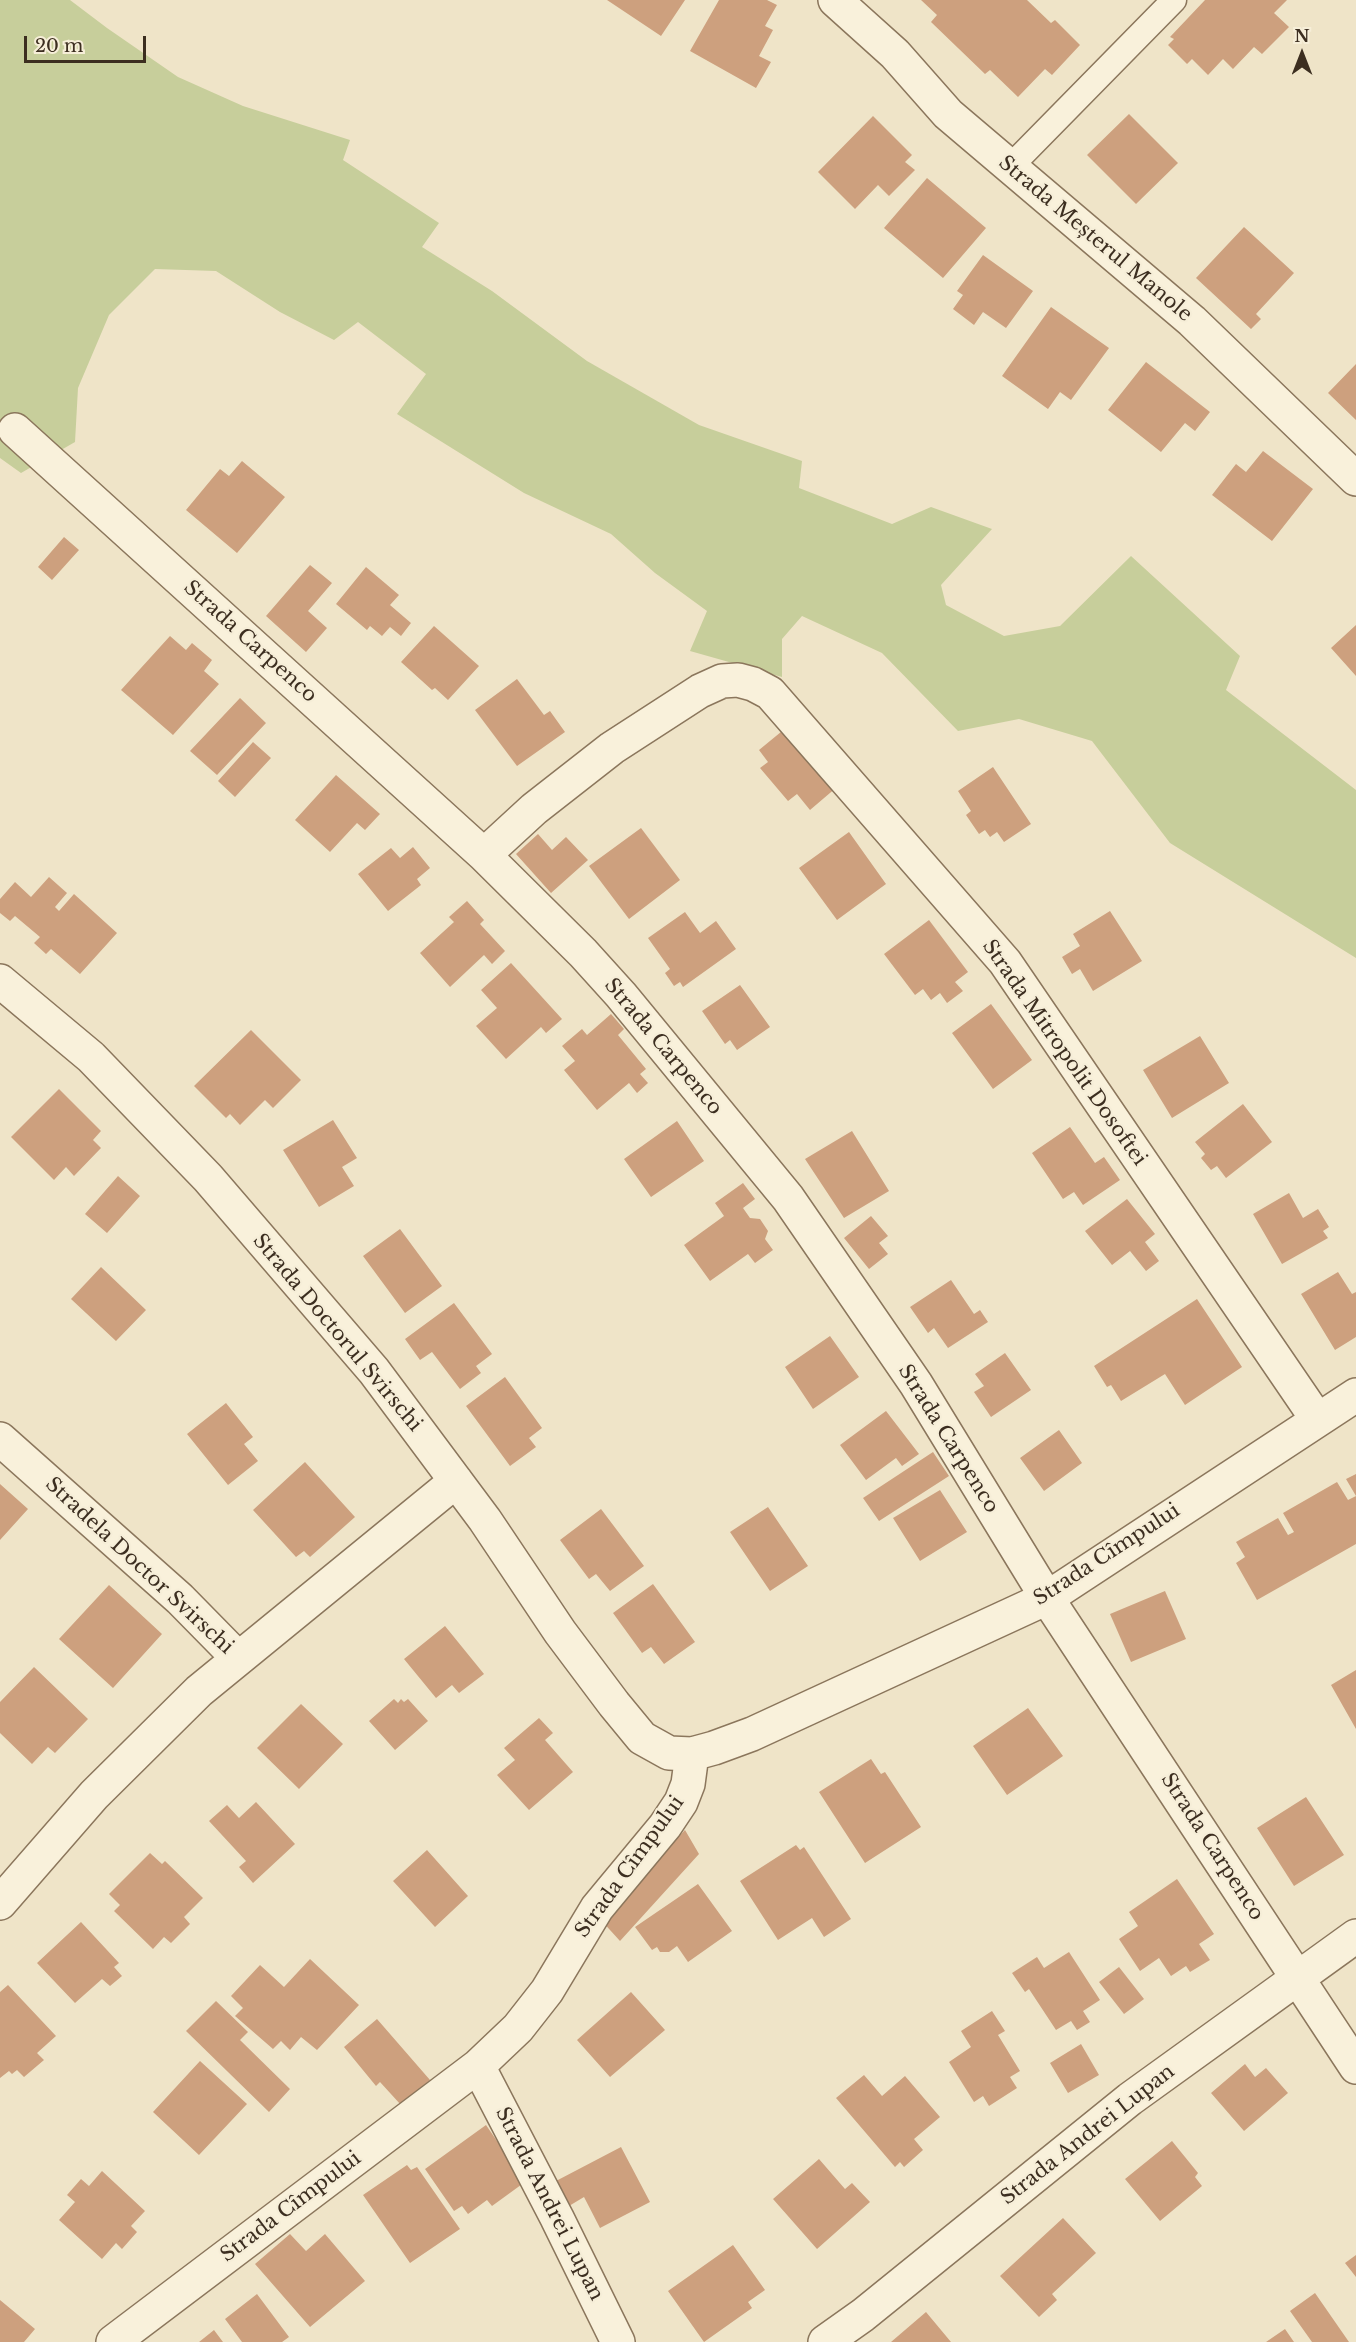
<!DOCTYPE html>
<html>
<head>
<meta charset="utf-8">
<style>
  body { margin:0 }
  #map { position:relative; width:1356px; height:2342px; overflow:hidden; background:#efe4c8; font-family:"Libre Baskerville",serif }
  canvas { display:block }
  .north { position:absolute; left:1272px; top:24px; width:60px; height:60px; -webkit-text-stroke:4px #f6eed8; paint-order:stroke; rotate:0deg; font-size:16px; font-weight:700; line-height:24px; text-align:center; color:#3c2e20 }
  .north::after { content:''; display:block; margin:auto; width:21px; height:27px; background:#3c2e20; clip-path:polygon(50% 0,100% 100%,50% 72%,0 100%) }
  .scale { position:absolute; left:24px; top:36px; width:122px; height:27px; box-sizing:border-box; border:3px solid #3c2e20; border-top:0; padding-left:8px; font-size:18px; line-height:21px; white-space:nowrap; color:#3c2e20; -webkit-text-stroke:4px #f6eed8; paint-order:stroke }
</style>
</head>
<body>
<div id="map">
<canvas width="1356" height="2342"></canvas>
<div class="north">N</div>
<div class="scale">20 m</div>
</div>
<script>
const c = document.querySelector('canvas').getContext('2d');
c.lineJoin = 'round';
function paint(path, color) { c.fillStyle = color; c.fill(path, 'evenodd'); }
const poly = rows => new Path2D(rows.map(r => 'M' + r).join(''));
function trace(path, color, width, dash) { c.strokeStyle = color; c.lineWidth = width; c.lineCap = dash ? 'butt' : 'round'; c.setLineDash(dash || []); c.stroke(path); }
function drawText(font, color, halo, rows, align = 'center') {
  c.font = font + ' "Libre Baskerville",serif'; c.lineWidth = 4.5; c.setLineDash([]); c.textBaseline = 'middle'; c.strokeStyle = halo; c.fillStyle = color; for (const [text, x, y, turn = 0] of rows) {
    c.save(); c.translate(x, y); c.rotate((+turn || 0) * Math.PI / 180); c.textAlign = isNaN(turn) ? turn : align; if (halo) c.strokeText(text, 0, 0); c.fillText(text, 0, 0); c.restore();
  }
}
paint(poly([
  [0,0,70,0,107,28,178,77,243,106,350,140,343,160,439,223,422,247,492,291,587,361,699,425,802,461,799,488,892,524,931,507,992,529,941,585,946,605,1004,636,1060,626,1131,556,1240,656,1226,690,1356,790,1356,958,1170,843,1092,741,1019,719,958,731,882,653,802,616,782,639,782,677,690,651,707,611,655,573,611,534,524,493,397,414,426,374,358,322,334,340,280,312,216,271,155,269,109,315,78,388,75,442,21,473,0,458]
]), '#c7ce9b');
paint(poly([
  [607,0,685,0,661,36],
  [719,0,767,0,777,5,765,26,773,30,759,56,771,62,756,88,690,51],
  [921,0,1027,0,1051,23,1055,20,1080,45,1052,75,1045,69,1018,97,990,70,985,74,931,22,937,15],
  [1205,0,1287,0,1274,13,1289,27,1262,54,1254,47,1233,69,1223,59,1208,75,1192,59,1187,64,1168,45,1174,39,1170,37],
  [1129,114,1178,163,1136,204,1087,155],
  [873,116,912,155,905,162,915,170,889,196,878,185,855,209,818,172],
  [927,178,986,228,943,278,884,228],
  [1244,227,1294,273,1256,314,1261,319,1251,329,1196,278],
  [983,255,1033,291,1006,328,983,312,974,325,953,309,963,295,957,291],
  [1051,307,1109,348,1071,400,1060,392,1048,409,1002,376],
  [1146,362,1210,412,1195,431,1185,423,1161,452,1108,410],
  [1356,364,1356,420,1328,393],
  [1263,451,1313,489,1272,541,1212,495,1236,464,1246,472],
  [242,461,285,497,237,553,186,510,220,469,229,476],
  [64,537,79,550,52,580,38,567],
  [310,565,332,583,308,611,327,628,306,652,266,616],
  [366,567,399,595,390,605,411,623,401,636,390,627,382,636,370,626,367,630,336,604],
  [1356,625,1356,676,1331,648],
  [434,626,479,666,448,700,435,688,432,690,401,662],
  [170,636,186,650,192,643,212,660,204,671,219,684,173,735,121,690],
  [517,679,544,715,550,711,565,732,517,766,475,710],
  [240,698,266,723,217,775,190,751],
  [787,727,837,787,810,810,797,794,788,801,760,768,768,762,759,750],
  [253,742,271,758,235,797,218,781],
  [993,767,1031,824,1004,842,997,832,990,837,985,830,979,834,966,815,971,811,958,791],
  [336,775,380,814,365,830,357,823,330,852,295,820],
  [641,828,680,880,629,919,589,866],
  [849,832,886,884,837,920,799,868],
  [538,834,552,850,566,837,588,860,551,893,516,854],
  [413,847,430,868,417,879,421,885,388,911,358,874,391,848,400,858],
  [49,877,67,893,55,907,59,911,74,894,117,933,80,974,51,949,46,954,34,943,40,937,15,916,10,921,0,913,0,899,15,882,31,897],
  [467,901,484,920,480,924,505,951,492,964,484,955,450,987,420,953,454,922,449,917],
  [1110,911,1142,961,1093,991,1080,969,1072,974,1062,957,1080,946,1073,934],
  [685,912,700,933,716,921,736,949,683,987,680,982,674,986,665,973,670,969,648,938],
  [929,920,968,972,955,982,963,991,947,1003,940,993,931,1000,923,989,915,995,884,954],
  [511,963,562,1019,546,1033,541,1027,506,1059,476,1026,497,1008,481,990],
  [740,985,770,1027,737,1050,730,1040,725,1044,702,1011],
  [991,1004,1032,1060,993,1089,952,1033],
  [611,1014,624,1029,618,1035,646,1069,640,1074,648,1083,637,1093,629,1083,597,1110,564,1070,575,1061,562,1046,582,1029,587,1035],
  [251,1030,301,1080,273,1108,265,1100,240,1125,230,1114,226,1118,194,1086],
  [1200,1036,1229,1083,1172,1118,1143,1070],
  [59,1089,101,1131,93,1140,101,1148,74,1176,66,1167,54,1180,11,1137],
  [1243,1104,1272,1142,1226,1178,1217,1166,1211,1170,1201,1158,1205,1154,1195,1142],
  [333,1120,357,1158,342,1167,354,1186,319,1207,283,1150],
  [677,1121,704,1161,651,1197,624,1159],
  [1070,1127,1095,1163,1104,1157,1120,1180,1083,1205,1074,1192,1063,1199,1032,1153],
  [852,1131,889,1191,844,1218,805,1159],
  [118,1176,140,1196,107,1233,85,1214],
  [743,1183,755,1199,743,1208,750,1218,760,1219,768,1231,765,1239,773,1250,755,1263,748,1254,710,1281,684,1245,724,1216,715,1203],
  [1289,1193,1303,1218,1318,1209,1329,1227,1323,1231,1328,1238,1282,1264,1253,1214],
  [1127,1199,1155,1234,1145,1242,1159,1261,1146,1271,1130,1251,1112,1265,1085,1231],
  [871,1216,888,1236,879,1243,888,1254,869,1269,844,1238],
  [400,1229,442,1286,405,1313,363,1256],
  [101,1267,146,1310,116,1341,71,1299],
  [1338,1272,1352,1294,1356,1292,1356,1337,1335,1350,1301,1294],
  [951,1280,974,1314,980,1310,988,1322,948,1348,934,1328,928,1333,910,1307],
  [1197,1299,1242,1367,1185,1405,1165,1374,1121,1401,1111,1385,1107,1387,1094,1366],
  [454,1303,492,1354,476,1366,481,1373,460,1389,432,1352,420,1360,405,1339],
  [830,1336,859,1377,813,1409,785,1367],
  [1005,1353,1031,1390,991,1417,974,1392,984,1386,975,1374],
  [505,1377,542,1428,529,1438,536,1447,510,1466,466,1406],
  [226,1403,253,1437,244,1444,258,1461,228,1485,187,1434],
  [886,1411,919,1454,902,1466,896,1458,866,1480,840,1445],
  [1059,1430,1082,1463,1044,1491,1020,1458],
  [933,1452,949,1476,879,1521,863,1498],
  [305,1462,355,1517,310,1557,304,1551,296,1557,253,1510],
  [1356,1474,1356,1544,1257,1600,1236,1563,1245,1557,1236,1542,1278,1518,1288,1535,1294,1532,1283,1513,1337,1482,1348,1500,1356,1496,1346,1479],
  [0,1484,28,1509,0,1540],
  [940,1490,967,1532,920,1561,893,1518],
  [768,1507,808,1566,770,1591,730,1532],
  [601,1509,644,1566,610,1591,596,1574,589,1579,560,1540],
  [653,1584,695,1642,664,1664,651,1647,642,1653,613,1613],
  [109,1585,162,1634,113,1688,59,1639],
  [1165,1591,1186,1639,1131,1662,1110,1614],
  [445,1626,484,1674,459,1693,452,1685,436,1698,404,1659],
  [34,1667,88,1719,55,1753,48,1747,32,1764,0,1733,0,1702],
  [1356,1670,1356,1729,1331,1685],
  [394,1699,398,1703,401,1699,404,1702,408,1699,428,1721,395,1750,369,1721],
  [301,1704,343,1744,299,1789,257,1748],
  [1028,1708,1063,1756,1007,1795,973,1746],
  [539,1718,553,1733,545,1740,573,1772,529,1810,497,1775,515,1760,504,1748],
  [871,1759,881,1774,885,1772,921,1827,865,1863,819,1792],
  [1306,1797,1344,1855,1294,1886,1257,1828],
  [256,1802,295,1844,253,1883,239,1867,246,1861,209,1821,227,1805,239,1818],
  [685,1830,699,1854,620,1941,600,1919],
  [796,1845,800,1850,804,1847,851,1919,824,1937,812,1918,778,1940,740,1881],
  [427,1850,468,1896,435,1927,393,1881],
  [150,1853,162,1864,165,1861,203,1898,184,1917,190,1924,171,1943,164,1937,153,1949,114,1911,120,1905,109,1894],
  [1177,1879,1214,1934,1199,1944,1210,1960,1190,1972,1186,1966,1171,1976,1159,1958,1140,1971,1119,1939,1138,1926,1129,1912],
  [698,1884,732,1931,688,1962,677,1946,669,1952,660,1952,657,1947,652,1950,635,1927],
  [81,1922,119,1963,114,1967,122,1976,110,1986,102,1979,75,2003,37,1963],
  [1069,1952,1100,2000,1083,2011,1090,2022,1077,2030,1071,2021,1056,2030,1029,1989,1025,1992,1012,1973,1037,1957,1044,1968],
  [310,1959,359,2005,317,2050,301,2037,290,2050,281,2041,273,2049,235,2016,243,2008,231,1996,260,1965,284,1987],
  [1119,1967,1144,1999,1124,2014,1099,1982],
  [8,1985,56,2036,37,2053,44,2060,24,2077,17,2070,12,2074,9,2071,0,2078,0,1992],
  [631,1992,665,2030,610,2077,577,2040],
  [216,2001,248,2032,240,2040,290,2089,269,2112,186,2031],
  [992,2011,1005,2031,998,2035,1020,2071,1010,2077,1017,2088,989,2106,983,2096,974,2102,949,2062,971,2047,961,2031],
  [377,2019,430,2080,401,2105,380,2082,376,2086,344,2047],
  [1081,2044,1099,2075,1068,2093,1050,2063],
  [200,2061,247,2104,199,2155,153,2112],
  [1245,2064,1255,2077,1266,2068,1288,2093,1244,2131,1211,2093],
  [864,2075,882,2096,905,2076,940,2117,914,2139,923,2150,904,2167,900,2162,895,2167,836,2098],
  [486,2125,525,2182,492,2206,487,2200,468,2214,462,2206,454,2211,425,2169],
  [1172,2141,1198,2173,1195,2177,1202,2186,1160,2221,1125,2179],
  [621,2147,650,2202,600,2228,584,2197,569,2206,556,2181],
  [819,2159,845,2189,852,2183,870,2202,817,2249,773,2199],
  [407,2165,411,2170,417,2167,460,2229,410,2263,363,2195],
  [102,2171,145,2211,131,2226,137,2232,122,2249,116,2243,102,2259,59,2220,75,2202,67,2195,81,2179,89,2186],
  [1063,2218,1096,2253,1052,2294,1057,2300,1039,2317,1000,2276],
  [290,2234,306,2251,325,2234,365,2281,310,2327,255,2264],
  [733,2245,765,2290,748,2302,752,2308,704,2342,668,2291],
  [1356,2255,1356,2277,1345,2263],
  [1315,2293,1349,2342,1312,2342,1290,2311],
  [257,2294,289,2337,282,2342,242,2342,225,2319],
  [0,2300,35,2329,24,2342,0,2342],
  [926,2312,951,2342,891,2342],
  [1285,2329,1294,2342,1266,2342],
  [214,2330,223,2342,199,2342]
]), '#cda07e');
const service = poly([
  [1010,167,1174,0]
]);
const minor = poly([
  [835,0,895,54,948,114,1192,321,1356,479],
  [15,430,484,855,583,953,621,995,788,1198,916,1384,1047,1598,1356,2067],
  [484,855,534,809,612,748,700,691,722,681,738,680,753,684,770,693,1005,962,1317,1419],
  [0,981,91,1057,208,1178,374,1371,485,1520,560,1632,614,1704,642,1738,669,1753,692,1754,714,1748,752,1734,1047,1598,1356,1395],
  [0,1439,180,1599,238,1658],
  [0,1903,94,1795,199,1691,456,1481],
  [478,2066,557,2218,618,2342],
  [113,2342,478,2066,518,2028,547,1991,597,1908,665,1826,681,1802,688,1784,692,1754],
  [825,2342,863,2315,1130,2099,1356,1936]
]);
trace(service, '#8b765c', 27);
trace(minor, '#8b765c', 36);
trace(service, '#f9f1db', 24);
trace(minor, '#f9f1db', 33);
drawText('20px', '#3c2e20', '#f6eed8', [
  ["Strada Meșterul Manole",1095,239,40],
  ["Strada Carpenco",250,642,42],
  ["Strada Carpenco",663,1047,50],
  ["Strada Mitropolit Dosoftei",1064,1053,55],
  ["Strada Doctorul Svirschi",337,1333,50],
  ["Strada Carpenco",948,1439,58],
  ["Strada Cîmpului",1107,1555,-33],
  ["Stradela Doctor Svirschi",139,1566,43],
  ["Strada Carpenco",1212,1847,57],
  ["Strada Cîmpului",630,1867,-54],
  ["Strada Andrei Lupan",1088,2135,-38],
  ["Strada Andrei Lupan",549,2204,63],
  ["Strada Cîmpului",291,2207,-37]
]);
</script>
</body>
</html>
